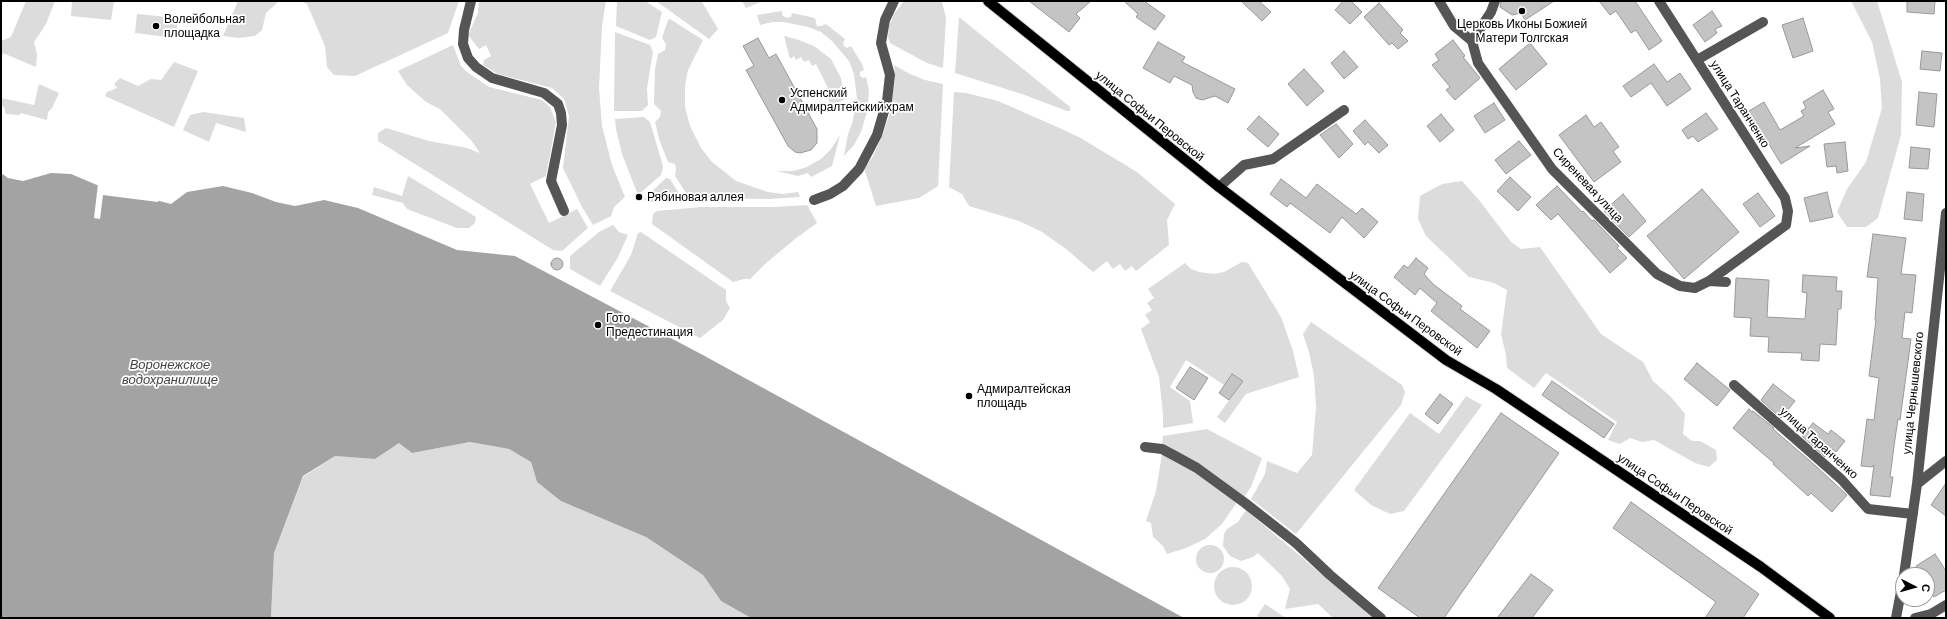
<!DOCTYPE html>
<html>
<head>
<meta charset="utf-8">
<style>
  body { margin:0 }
  #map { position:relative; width:1947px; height:619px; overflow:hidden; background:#fff; font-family:Barlow,sans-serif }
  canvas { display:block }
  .frame { position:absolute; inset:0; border:2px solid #000; pointer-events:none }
  .north { position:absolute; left:1895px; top:567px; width:40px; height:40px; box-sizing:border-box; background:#fff; border:1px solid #999; border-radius:50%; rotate:96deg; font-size:11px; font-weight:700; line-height:16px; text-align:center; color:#000 }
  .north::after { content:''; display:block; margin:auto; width:14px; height:18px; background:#000; clip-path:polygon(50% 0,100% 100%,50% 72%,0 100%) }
</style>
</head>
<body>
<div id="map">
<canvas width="1947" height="619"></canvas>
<div class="frame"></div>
<div class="north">С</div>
</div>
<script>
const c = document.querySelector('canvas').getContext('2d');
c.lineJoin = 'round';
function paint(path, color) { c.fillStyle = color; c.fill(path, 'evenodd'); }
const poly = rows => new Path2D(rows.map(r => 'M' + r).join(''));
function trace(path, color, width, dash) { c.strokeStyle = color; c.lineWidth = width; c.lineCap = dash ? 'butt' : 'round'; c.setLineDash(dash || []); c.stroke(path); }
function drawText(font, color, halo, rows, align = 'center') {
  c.font = font + ' Barlow,sans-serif'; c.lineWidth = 3.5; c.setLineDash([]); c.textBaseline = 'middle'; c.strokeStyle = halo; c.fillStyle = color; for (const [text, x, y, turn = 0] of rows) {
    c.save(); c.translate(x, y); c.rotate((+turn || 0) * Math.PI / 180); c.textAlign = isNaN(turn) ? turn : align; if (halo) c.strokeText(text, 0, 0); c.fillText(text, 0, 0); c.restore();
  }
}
paint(poly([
  [26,1,55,1,46,24,34,42,37,54,36,67,3,53,1,58,1,41,11,37],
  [72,1,114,1,111,20,71,16],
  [238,1,279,1,266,13,262,30,255,36,238,38,223,36],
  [301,1,459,1,448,33,355,76,334,75,327,67,325,46,307,4],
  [479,1,606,1,602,26,599,88,602,126,612,165,625,197,614,207,611,216,593,225,582,207,563,168,569,116,564,99,552,88,498,74,483,65,484,60,491,56,486,45,479,49,468,35,478,13],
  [617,1,645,1,662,12,656,37,650,40,616,26],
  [656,1,703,1,702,2,718,29,709,39],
  [742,1,763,1,746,8],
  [904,1,942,2,946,18,943,68,927,63,890,43,888,37,889,26,894,14],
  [1851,1,1877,1,1902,82,1901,135,1878,218,1866,227,1847,227,1837,212,1847,189,1866,162,1882,108,1880,79,1872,42],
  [782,11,782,15,786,18,791,17,792,13,815,18,817,26,821,26,826,24,845,39,843,43,844,46,847,48,851,46,862,64,864,70,860,72,860,76,863,78,866,77,869,90,868,103,864,103,862,107,862,109,867,112,861,132,854,145,844,156,848,134,852,124,857,99,854,74,849,61,832,41,821,32,808,27,784,22,772,22,760,25,757,15],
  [137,14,178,18,176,38,135,33],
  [959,17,1070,107,1070,111,1067,111,1022,94,955,73],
  [670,19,703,40,688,70,685,86,685,107,690,126,701,148,712,162,736,181,768,192,783,194,798,192,800,197,769,199,691,198,688,196,675,176,676,169,675,164,668,162,659,139,655,122,660,117,661,111,654,104,655,69,658,54,665,50,666,44,662,38,668,20],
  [615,32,650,45,653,52,647,88,648,105,642,111,614,111],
  [784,36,796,39,814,46,831,59,841,78,845,99,832,106,823,90,828,88,816,64,812,66,809,60,804,62,801,57,796,60,794,56,790,59],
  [453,45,461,66,467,72,489,87,542,100,550,107,556,122,546,176,530,184,549,223,577,209,588,228,562,251,553,250,378,141,378,133,386,128,429,141,467,148,480,153,471,140,440,109,426,102,407,85,398,71],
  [174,62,198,71,174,127,105,96,107,92,117,88,114,84,120,78,138,86,151,79,161,80],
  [894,65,910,74,925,80,943,84,938,186,919,198,876,206,864,168,872,158,882,137,891,110,895,79],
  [39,84,59,93,52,108,48,112,47,120,21,113,19,115,6,114,4,107,1,106,1,98,34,105],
  [954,92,966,93,998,101,1055,126,1079,137,1137,172,1175,204,1167,220,1169,245,1136,271,1132,266,1125,271,1120,264,1113,269,1107,261,1093,272,1066,249,1042,232,1019,221,969,206,962,194,949,187],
  [203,112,244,118,246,132,216,123,209,142,183,130,190,115],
  [644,117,650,122,663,166,661,175,638,195,622,154,616,129,615,119],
  [840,135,832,166,811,177,808,173,798,176,777,171,793,171,807,167,821,159,831,149],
  [408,176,476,217,475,223,469,228,457,228,407,209,403,203,372,195,374,187,402,196],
  [666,178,670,179,682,198,648,202,644,199],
  [1462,181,1479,200,1511,242,1521,249,1540,247,1601,334,1643,362,1653,381,1671,397,1685,414,1683,434,1692,441,1700,441,1716,450,1717,460,1709,467,1695,463,1654,440,1642,442,1630,438,1620,444,1608,440,1617,422,1546,373,1534,388,1507,368,1506,355,1501,334,1507,290,1494,283,1469,277,1426,236,1418,219,1420,196,1442,184],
  [807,205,817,223,795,239,765,264,750,279,744,279,733,282,652,224,653,214,657,211,701,207,775,207],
  [613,225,619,232,628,235,617,259,600,286,570,269,570,256,599,232],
  [641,232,726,290,726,301,730,308,723,320,700,338,610,291,631,255,638,233],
  [1242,262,1248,263,1281,317,1293,351,1299,377,1246,394,1225,423,1217,417,1243,381,1232,374,1224,385,1186,360,1170,387,1190,401,1193,423,1163,428,1163,414,1159,377,1141,329,1150,322,1145,315,1152,310,1147,303,1154,298,1148,289,1185,263,1191,269,1199,272,1214,274,1224,272],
  [1311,322,1402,385,1405,392,1401,405,1296,534,1251,499,1265,474,1267,461,1297,473,1312,455,1316,407,1314,376,1309,352,1303,334],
  [1466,396,1482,405,1404,511,1390,514,1371,505,1354,490,1410,413,1439,434],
  [1207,429,1262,458,1251,487,1244,497,1162,444,1163,436],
  [399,442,412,453,470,442,509,449,531,462,537,482,561,500,646,537,703,575,721,601,751,618,271,618,274,553,303,477,335,456,375,459],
  [1162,454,1195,472,1237,502,1222,524,1205,539,1186,548,1167,554,1163,546,1153,537,1151,523,1146,521,1156,491],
  [1246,510,1373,618,1333,618,1318,604,1285,609,1290,589,1282,576,1258,553,1253,557,1241,561,1230,556,1223,546,1224,534,1227,529,1238,522],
  '1196 559a14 14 0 1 1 28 0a14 14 0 1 1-28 0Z',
  '1214 586a19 19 0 1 1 38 0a19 19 0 1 1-38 0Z',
  [1265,604,1286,618,1260,618,1257,616]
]), '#dcdcdc');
paint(poly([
  [1,173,8,178,23,181,51,173,71,174,97,185,171,204,187,192,223,186,252,193,276,202,295,206,324,200,358,208,457,250,515,256,701,354,1184,618,751,618,721,601,703,575,646,537,561,501,537,482,531,462,509,449,470,442,412,453,399,443,375,459,335,456,303,476,274,553,271,618,1,618]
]), '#a3a3a3');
paint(poly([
  [98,184,159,199,158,202,103,195,100,219,94,218]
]), '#fff');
const building = poly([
  [1029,1,1091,1,1076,14,1080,18,1069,32,1029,1],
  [1124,1,1144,1,1165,16,1155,30,1136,17,1138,14,1124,1],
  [1241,1,1259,1,1271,12,1262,21,1241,1],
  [1343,1,1351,1,1362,12,1350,24,1335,10,1343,1],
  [1501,1,1554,1,1525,20,1521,13,1512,15,1500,7,1501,1],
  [1599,1,1635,1,1662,41,1649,50,1636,30,1631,33,1616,11,1610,15,1599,1],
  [1907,1,1935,1,1934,14,1907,12,1907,1],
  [1379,3,1403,30,1400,33,1408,41,1398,49,1392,43,1389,45,1364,17,1379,3],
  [1712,11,1722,26,1715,29,1717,33,1705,42,1693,25,1712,11],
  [1803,18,1813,51,1793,58,1782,25,1803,18],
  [758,38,769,58,776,54,817,129,817,143,811,150,800,153,795,152,788,146,746,70,754,66,743,46,758,38],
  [1453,40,1465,56,1463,57,1480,78,1455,100,1446,90,1450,87,1432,65,1439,60,1435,54,1453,40],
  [1158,42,1185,57,1182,62,1235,89,1228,103,1215,96,1202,100,1196,98,1193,92,1192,85,1174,76,1170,83,1143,68,1158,42],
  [1530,43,1547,64,1516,90,1499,69,1530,43],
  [1344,51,1358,67,1344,79,1331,63,1344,51],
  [1922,51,1942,53,1940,71,1920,69,1922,51],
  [1654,64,1667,82,1680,73,1691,89,1667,106,1651,83,1631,97,1623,86,1654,64],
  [1304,69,1324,91,1307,106,1288,84,1304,69],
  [1823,90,1834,109,1828,112,1835,124,1795,148,1810,146,1781,164,1749,111,1764,102,1780,130,1804,116,1801,111,1806,108,1803,102,1823,90],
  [1919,92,1937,94,1934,127,1916,125,1919,92],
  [1494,103,1505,120,1485,133,1474,116,1494,103],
  [1706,113,1718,129,1698,142,1693,136,1688,139,1682,130,1706,113],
  [1441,114,1454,130,1440,142,1427,126,1441,114],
  [1586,115,1594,127,1601,122,1619,147,1613,151,1621,162,1594,182,1559,135,1586,115],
  [1259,116,1279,134,1268,147,1247,129,1259,116],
  [1365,120,1388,145,1379,153,1368,142,1365,145,1353,131,1365,120],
  [1336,124,1353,144,1339,158,1320,135,1336,124],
  [1519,141,1531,155,1506,174,1495,160,1519,141],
  [1845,142,1848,171,1837,173,1836,166,1827,167,1824,144,1845,142],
  [1911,147,1930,149,1928,169,1909,168,1911,147],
  [1510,177,1531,197,1518,211,1497,191,1510,177],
  [1281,179,1306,198,1317,184,1356,214,1362,208,1378,222,1364,238,1342,217,1330,233,1290,203,1287,207,1270,194,1281,179],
  [1557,186,1582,212,1583,211,1592,221,1594,220,1619,246,1617,248,1627,258,1610,273,1558,214,1551,220,1536,205,1557,186],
  [1702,189,1739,232,1684,279,1647,236,1702,189],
  [1827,192,1833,217,1810,222,1804,198,1827,192],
  [1907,192,1924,194,1922,221,1904,219,1907,192],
  [1758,193,1775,216,1760,227,1743,204,1758,193],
  [1623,194,1646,221,1629,237,1604,211,1623,194],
  [1873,234,1906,238,1901,274,1916,275,1912,313,1905,312,1902,338,1911,339,1900,420,1898,419,1895,439,1890,477,1893,477,1890,497,1870,495,1874,465,1872,467,1861,466,1867,419,1874,420,1879,378,1869,376,1876,320,1875,320,1878,278,1867,277,1873,234],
  '551 264a6 6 0 1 1 12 0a6 6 0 1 1-12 0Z',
  [1416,258,1428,268,1424,274,1433,284,1462,306,1460,309,1490,331,1477,348,1431,311,1437,303,1420,288,1415,295,1394,277,1404,265,1408,268,1416,258],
  [1803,275,1837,277,1836,291,1842,291,1841,309,1838,309,1836,345,1820,344,1819,361,1801,360,1802,353,1768,352,1769,337,1750,336,1751,318,1734,317,1736,278,1769,280,1767,317,1805,319,1807,293,1802,292,1803,275],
  [1697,363,1730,390,1717,406,1684,379,1697,363],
  [1190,367,1208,378,1194,400,1176,388,1190,367],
  [1232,374,1243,381,1229,400,1219,393,1232,374],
  [1552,381,1614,424,1604,438,1542,395,1552,381],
  [1773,384,1795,401,1781,418,1761,400,1773,384],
  [1440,394,1453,404,1438,424,1425,414,1440,394],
  [1749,409,1752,412,1753,411,1774,428,1773,429,1817,467,1847,495,1832,512,1811,493,1808,496,1773,464,1774,463,1733,428,1749,409],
  [1501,413,1559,453,1444,618,1420,618,1378,588,1501,413],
  [1813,423,1828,434,1831,430,1845,441,1836,452,1832,449,1825,457,1802,436,1813,423],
  [1946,483,1946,516,1931,505,1946,483],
  [1631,502,1759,594,1743,618,1705,618,1716,602,1613,528,1631,502],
  [1935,554,1946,571,1946,590,1934,597,1927,585,1927,575,1921,575,1916,566,1935,554],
  [1531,574,1553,590,1532,618,1497,618,1531,574]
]);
paint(building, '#c4c4c4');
trace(building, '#999', 1);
const major = poly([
  [988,1,1219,187,1446,360,1496,389,1761,567,1830,618]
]);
trace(major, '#dbdbdb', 12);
trace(poly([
  [471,1,464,30,463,44,468,58,476,67,492,78,544,93,558,104,561,113,562,125,551,181,564,211],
  [1439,1,1454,26,1472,41,1478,63,1552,169,1657,274,1680,286,1695,288,1709,281,1786,225,1788,211,1785,198,1659,1],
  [1472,41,1491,12,1495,1],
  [1697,60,1763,22],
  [1219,187,1244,165,1273,159,1344,110],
  [814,200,830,194,843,186,859,169,877,135,887,101,890,75,881,43,885,20,894,1],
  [1709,281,1726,282],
  [1734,385,1841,479,1868,509,1913,514],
  [1145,447,1162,449,1177,457,1197,468,1245,503,1296,543,1330,575,1381,618],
  [1917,484,1946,461],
  [1904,575,1917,484,1946,213],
  [1896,618,1903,581],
  [1915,618,1931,614,1946,605]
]), '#555', 10);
trace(major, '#000', 10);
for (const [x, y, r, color] of [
  [1522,11,4,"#000"],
  [156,26,4,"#000"],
  [782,100,4,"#000"],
  [639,197,4,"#000"],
  [598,325,4,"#000"],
  [969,396,4,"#000"]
]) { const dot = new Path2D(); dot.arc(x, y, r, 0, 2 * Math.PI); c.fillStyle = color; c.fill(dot); trace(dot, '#fff', 1.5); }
drawText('12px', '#000', '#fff', [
  ["Волейбольная",164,19],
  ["площадка",164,33],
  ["Церковь Иконы Божией",1522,24,"center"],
  ["Матери Толгская",1522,38,"center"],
  ["Успенский",790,93],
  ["Адмиралтейский храм",790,107],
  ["Рябиновая аллея",647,197],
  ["Гото",606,318],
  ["Предестинация",606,332],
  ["Адмиралтейская",977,389],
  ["площадь",977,403]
], 'left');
drawText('12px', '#000', '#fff', [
  ["улица Таранченко",1740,104,58],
  ["улица Софьи Перовской",1150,116,39],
  ["Сиреневая улица",1588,185,47],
  ["улица Софьи Перовской",1406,313,36],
  ["улица Чернышевского",1913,393,-84],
  ["улица Таранченко",1819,443,42],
  ["улица Софьи Перовской",1675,494,34]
]);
drawText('italic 13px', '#444', '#fff', [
  ["Воронежское",170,365],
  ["водохранилище",170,380]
]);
</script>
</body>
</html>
